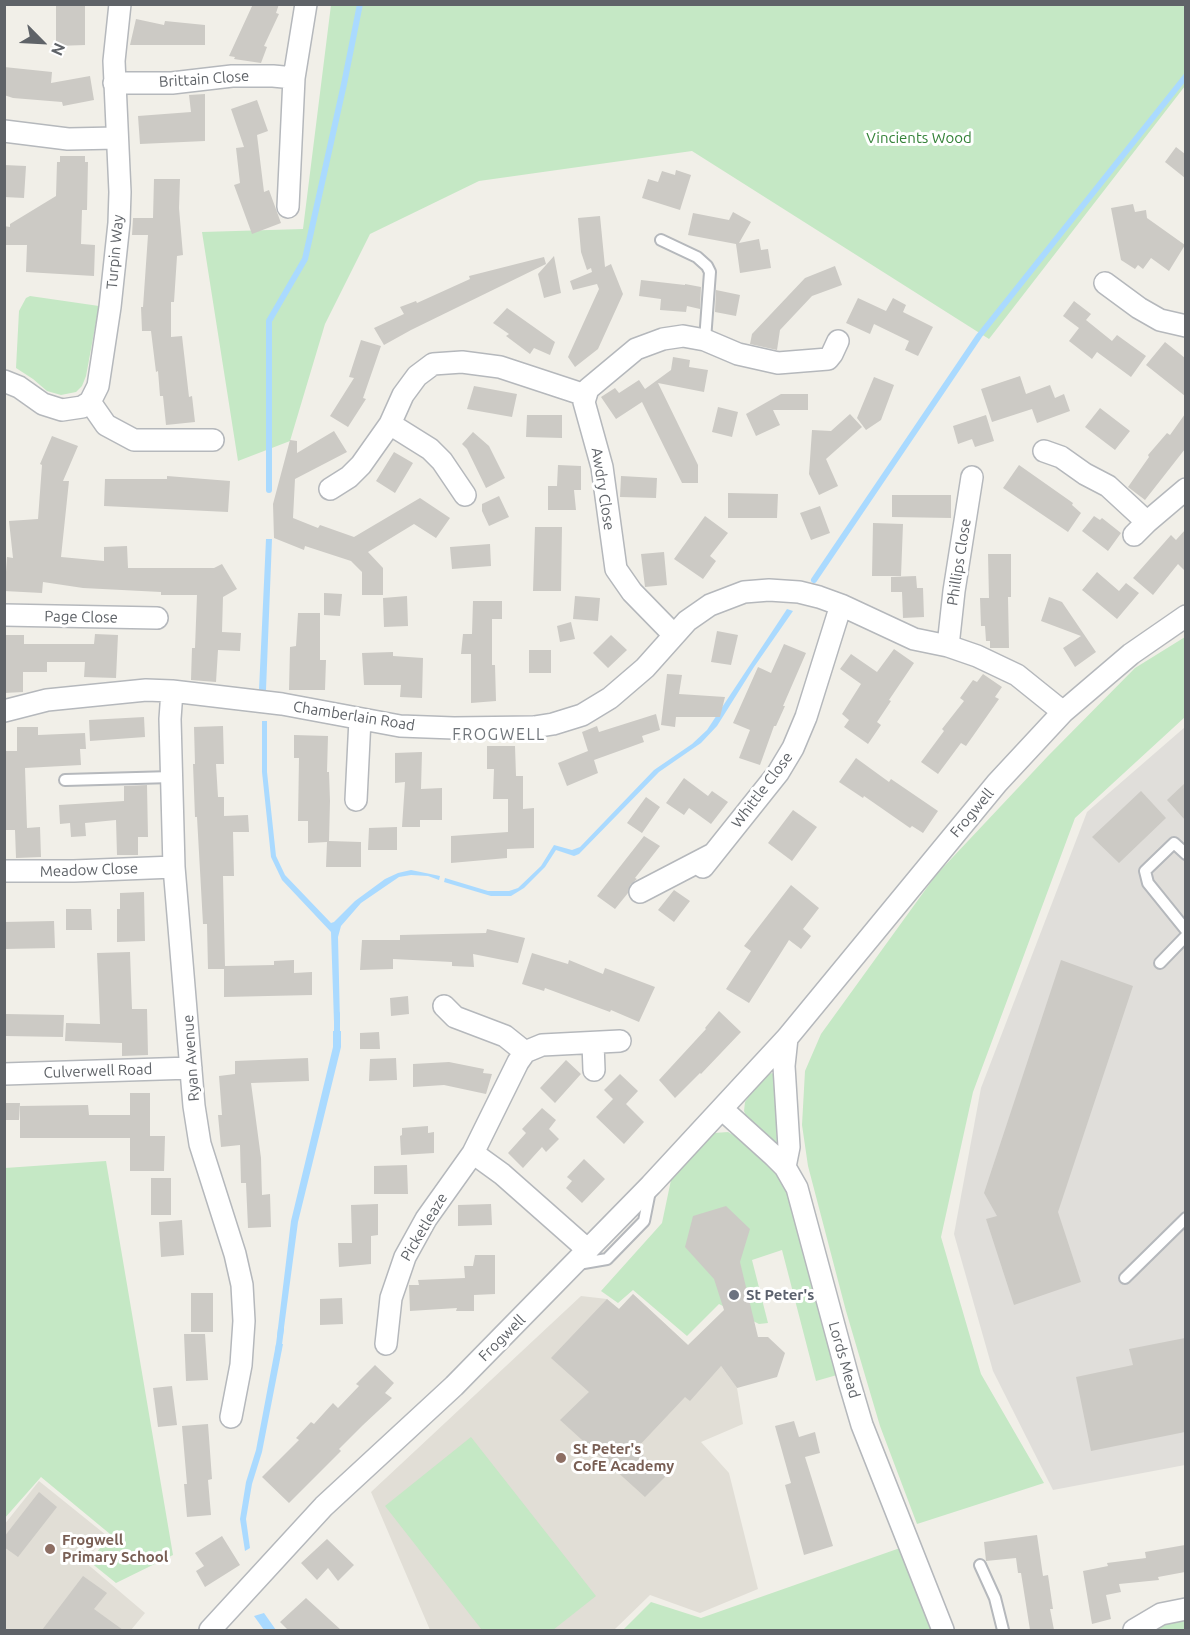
<!DOCTYPE html>
<html>
<head>
<meta charset="utf-8">
<style>
  body { margin:0 }
  #map { position:relative; width:1190px; height:1635px; overflow:hidden; background:#f1efe8; font-family:Ubuntu,sans-serif }
  canvas { display:block }
  .frame { position:absolute; inset:0; border:6px solid #5f6368; pointer-events:none }
  .north { position:absolute; left:12px; top:12px; width:60px; height:60px; -webkit-text-stroke:4px #fff; paint-order:stroke; rotate:114deg; font-size:16px; font-weight:700; line-height:24px; text-align:center; color:#5f6368 }
  .north::after { content:''; display:block; margin:auto; width:21px; height:27px; background:#5f6368; clip-path:polygon(50% 0,100% 100%,50% 72%,0 100%) }
</style>
</head>
<body>
<div id="map">
<canvas width="1190" height="1635"></canvas>
<div class="frame"></div>
<div class="north">N</div>
</div>
<script>
const c = document.querySelector('canvas').getContext('2d');
c.lineJoin = 'round';
function paint(path, color) { c.fillStyle = color; c.fill(path, 'evenodd'); }
const poly = rows => new Path2D(rows.map(r => 'M' + r).join(''));
function trace(path, color, width, dash) { c.strokeStyle = color; c.lineWidth = width; c.lineCap = dash ? 'butt' : 'round'; c.setLineDash(dash || []); c.stroke(path); }
function drawText(font, color, halo, rows, align = 'center') {
  c.font = font + ' Ubuntu,sans-serif'; c.lineWidth = 6; c.setLineDash([]); c.textBaseline = 'middle'; c.strokeStyle = halo; c.fillStyle = color; for (const [text, x, y, turn = 0] of rows) {
    c.save(); c.translate(x, y); c.rotate((+turn || 0) * Math.PI / 180); c.textAlign = isNaN(turn) ? turn : align; if (halo) c.strokeText(text, 0, 0); c.fillText(text, 0, 0); c.restore();
  }
}
paint(poly([
  [1185,727,1185,1465,1053,1490,993,1371,954,1234,981,1088,1087,812]
]), '#e0deda');
paint(poly([
  [633,1294,688,1345,721,1366,737,1388,743,1424,701,1442,729,1473,758,1589,700,1613,650,1595,614,1630,430,1630,371,1492,581,1296,607,1299,619,1309],
  [39,1481,106,1535,85,1562,145,1613,131,1630,5,1630,4,1525]
]), '#e1ded6');
paint(poly([
  [331,5,1185,5,1185,86,989,339,692,151,479,181,370,234,325,324,290,441,238,461,202,232,303,229],
  [30,296,99,306,86,376,82,386,76,392,61,395,47,391,33,379,16,368,19,311,26,298],
  [1185,637,1185,717,1075,818,973,1092,941,1237,981,1374,1044,1483,917,1524,880,1426,846,1311,808,1166,802,1125,805,1071,821,1034,936,875,1048,756,1135,668],
  [772,1073,775,1075,777,1144,748,1121,744,1111,745,1102,749,1096,769,1074],
  [728,1132,747,1143,785,1179,837,1375,816,1381,782,1250,752,1260,768,1323,759,1324,719,1304,687,1336,633,1290,618,1303,601,1291,662,1223,671,1180,714,1133],
  [106,1161,173,1555,116,1583,90,1562,110,1534,41,1477,4,1519,5,1168],
  [471,1437,596,1596,553,1630,482,1630,385,1506],
  [900,1548,937,1630,623,1630,651,1602,701,1618],
  [1185,1617,1185,1630,1148,1630,1171,1620]
]), '#c5e8c5');
paint(poly([
  [266,539,272,539,266,690,259,690],
  [787,609,793,611,754,667,717,726,701,743,659,772,579,854,574,856,556,850,545,867,524,888,511,896,491,896,444,882,445,878,488,891,509,891,518,888,541,866,554,845,572,850,580,847,654,770,692,744,707,730],
  [262,721,267,721,267,772,276,856,285,875,331,923,334,922,355,901,385,879,398,873,411,870,440,876,439,880,428,876,411,875,399,877,361,903,341,926,338,937,340,1022,334,1022,331,932,282,880,271,857,262,772],
  [333,1031,341,1031,341,1047,298,1222,283,1335,277,1336,291,1221,333,1047],
  [276,1344,283,1344,262,1452,252,1484,246,1519,250,1548,245,1551,240,1519,246,1482,256,1450],
  [264,1613,276,1630,264,1630,254,1616]
]), '#aadaff');
trace(poly([
  [269,490,269,321,305,259,344,84,360,4],
  [814,580,979,336,1186,76],
  [337,1014,337,1037],
  [278,1352,281,1329]
]), '#aadaff', 6);
paint(poly([
  [56,4,85,4,85,45,56,46],
  [253,4,279,4,276,13,279,14,264,46,267,47,261,63,234,59,235,57,229,56],
  [136,19,164,25,165,21,205,25,205,45,130,45],
  [4,67,52,72,51,83,90,76,94,100,63,106,62,102,13,98,4,95],
  [205,94,205,141,140,144,138,116,191,112,189,95],
  [257,100,268,131,257,135,264,192,269,190,281,223,252,234,234,185,240,183,236,148,244,147,231,109],
  [1176,147,1185,154,1185,178,1165,162],
  [60,156,85,156,85,162,88,162,87,210,82,210,81,244,95,245,94,276,26,272,27,245,4,245,4,226,10,227,10,224,56,196,57,162,60,162],
  [4,165,26,166,24,198,4,197],
  [676,170,691,175,680,210,642,198,648,179,658,182,662,171,675,175],
  [154,179,180,179,179,208,183,255,177,256,174,302,171,302,171,337,182,336,189,397,192,396,195,422,166,425,163,396,160,396,158,371,156,372,151,331,142,331,141,307,143,307,148,235,132,235,133,218,153,218],
  [1133,204,1135,212,1146,210,1147,218,1185,245,1169,271,1151,258,1143,269,1138,265,1135,269,1121,260,1111,208],
  [733,212,751,222,739,243,759,239,761,250,768,249,771,268,740,273,736,244,688,235,693,213,729,220],
  [600,216,605,267,611,264,623,294,598,349,575,367,568,357,599,289,597,284,573,290,570,281,592,272,591,268,587,270,581,252,578,218],
  [554,256,561,293,544,298,538,274],
  [544,257,546,264,411,330,384,345,374,328,404,314,400,307,416,301,417,303,470,279,469,276],
  [835,266,842,285,812,296,780,330,777,350,750,344,752,334,805,278],
  [641,280,685,285,685,284,701,287,700,309,687,306,686,312,660,310,661,299,639,296],
  [716,290,740,295,736,316,715,312],
  [858,298,886,311,893,298,906,305,903,312,933,327,918,356,905,350,909,341,874,324,870,334,846,323],
  [1074,301,1091,314,1086,320,1112,341,1117,335,1146,356,1131,377,1097,352,1092,359,1069,341,1079,328,1063,316],
  [507,308,555,342,550,355,534,348,530,354,506,336,509,334,493,323],
  [361,340,381,346,363,398,366,399,348,427,330,416,354,378,349,377],
  [1165,342,1185,358,1185,396,1146,365],
  [673,357,690,360,689,367,708,370,704,392,658,383,698,465,698,483,682,483,642,402,616,419,601,397,615,388,619,393,639,380,645,389,671,370],
  [1020,376,1026,394,1050,385,1055,398,1064,394,1070,411,1037,423,1032,409,992,422,981,389],
  [874,377,894,385,881,420,866,430,857,418],
  [474,386,517,394,512,417,467,409],
  [781,394,808,394,808,410,773,410,780,425,756,436,746,414],
  [718,407,738,412,732,437,712,432],
  [1100,408,1130,431,1115,450,1085,427],
  [850,414,862,427,826,459,838,486,819,495,809,474,812,430,831,431],
  [1185,414,1185,449,1145,500,1128,487,1149,457,1148,455,1167,433,1170,435],
  [527,415,562,415,562,438,526,437],
  [986,415,994,441,975,447,972,439,958,444,953,426],
  [334,431,347,452,295,479,293,518,318,528,320,525,354,537,420,498,450,518,436,538,414,524,368,552,383,568,383,595,362,595,362,572,351,561,305,546,304,550,274,538,273,504,290,440,297,441,297,453],
  [473,432,489,446,505,478,486,488,467,449,462,444],
  [52,436,78,446,63,481,69,481,61,557,104,561,104,547,127,546,128,568,214,568,222,564,237,589,223,597,222,632,241,633,240,651,218,650,216,682,191,680,192,648,195,648,197,595,161,595,161,592,83,588,43,582,42,593,4,591,4,571,6,572,7,557,13,558,9,521,38,519,42,465,40,464],
  [394,452,413,463,395,493,376,481],
  [558,465,581,466,581,490,574,490,576,510,548,510,548,486,557,486],
  [1019,465,1073,503,1072,505,1081,513,1068,532,1003,488],
  [167,476,230,481,228,512,104,506,105,479,167,479],
  [621,476,657,478,656,498,620,497],
  [728,493,778,494,777,518,728,518],
  [892,495,951,495,951,518,892,517],
  [499,496,509,517,489,526,482,511,482,504],
  [820,506,830,533,811,540,800,513],
  [705,516,728,533,710,556,716,561,703,579,674,559],
  [1094,516,1100,520,1102,518,1121,533,1108,551,1082,531],
  [873,523,903,524,901,576,872,576],
  [535,527,562,527,561,591,533,591],
  [1185,530,1185,571,1178,564,1153,595,1133,578,1171,535,1176,540],
  [490,544,491,566,452,569,450,547],
  [664,552,667,585,645,587,641,554],
  [988,554,1011,554,1011,597,1008,597,1009,648,990,648,990,641,986,641,985,626,981,626,980,598,989,598],
  [1097,572,1119,591,1126,583,1139,593,1117,619,1082,590],
  [916,576,917,588,923,588,924,617,903,618,902,592,891,592,891,577],
  [324,593,342,594,340,616,324,615],
  [407,596,408,626,384,627,383,598],
  [575,596,600,598,598,621,573,619],
  [1049,597,1062,602,1096,652,1075,667,1063,648,1081,636,1041,621],
  [473,601,502,601,502,619,492,619,492,665,495,665,496,701,471,703,471,654,461,654,463,634,472,634],
  [298,613,320,613,320,660,326,660,325,690,289,690,290,647,296,646],
  [571,622,575,639,560,642,557,626],
  [717,631,738,635,731,665,711,662],
  [95,634,118,635,116,678,84,677,85,662,47,662,47,672,23,672,23,692,4,693,4,635,24,635,24,644,94,644],
  [611,635,627,650,608,668,593,653],
  [784,644,806,653,783,706,785,706,776,726,774,726,760,765,739,758,750,730,733,723,758,667,771,673],
  [894,649,914,663,889,700,891,701,877,722,881,725,868,744,844,727,849,720,842,714,861,684,840,669,851,654,877,672],
  [529,650,551,650,551,673,529,673],
  [393,652,393,656,423,658,422,698,400,697,401,685,364,685,362,653],
  [667,674,682,675,679,694,725,697,720,717,676,717,675,727,661,725],
  [983,674,1002,687,995,697,999,699,966,746,961,743,938,774,921,762,944,731,942,729,964,701,960,698,973,680,977,682],
  [656,714,660,730,642,736,644,742,594,760,598,773,567,786,558,763,588,751,582,732,597,726,599,732],
  [144,717,145,737,90,741,89,720],
  [223,726,224,764,216,764,218,797,224,797,224,816,248,815,249,832,233,832,234,876,223,876,225,966,274,965,274,961,294,960,294,973,312,972,312,995,224,997,224,969,208,969,207,924,203,924,197,817,195,817,193,764,195,764,194,727],
  [17,727,38,727,38,735,85,733,86,749,80,749,81,765,25,768,27,828,40,827,41,857,16,858,15,830,4,830,4,751,17,751],
  [294,735,328,736,327,772,329,772,330,801,329,841,361,842,361,867,326,867,327,842,308,843,308,821,298,821,299,758,294,758],
  [487,746,515,746,516,776,523,776,523,809,534,808,534,848,507,849,507,858,451,863,451,836,508,832,508,799,493,799,494,769,487,769],
  [422,752,421,789,442,788,442,820,420,820,420,827,402,827,405,782,395,783,395,753],
  [856,758,889,782,891,779,938,811,923,833,912,826,910,828,864,796,863,798,839,782],
  [684,778,708,796,712,791,728,802,711,824,689,808,684,815,666,803],
  [1185,783,1185,820,1167,800],
  [147,785,148,837,138,837,138,855,117,855,116,820,85,823,86,836,71,837,70,823,60,824,59,805,124,801,124,786],
  [1141,791,1166,818,1119,863,1092,837],
  [646,797,660,807,642,833,627,823],
  [793,810,817,827,792,861,768,843],
  [397,827,397,850,368,850,369,828],
  [644,836,660,846,635,878,637,879,630,885,628,893,615,909,597,896],
  [791,885,819,908,803,929,811,936,801,949,789,940,749,1003,726,989,751,951,744,946],
  [674,890,690,901,674,922,658,910],
  [144,892,145,941,117,942,117,909,120,909,120,893],
  [66,909,91,909,92,930,66,930],
  [54,921,55,948,4,949,4,922],
  [487,929,525,938,518,963,473,954,474,967,452,966,452,962,393,959,393,969,360,970,362,940,400,940,400,935,486,933],
  [130,952,132,1009,147,1009,148,1055,122,1056,122,1043,65,1041,66,1023,100,1024,97,953],
  [532,953,568,964,569,960,603,974,605,968,655,987,639,1022,611,1010,610,1012,545,988,544,991,522,984],
  [1061,960,1133,986,1058,1212,1081,1282,1014,1305,986,1219,997,1216,984,1193],
  [408,996,409,1014,391,1016,390,998],
  [719,1011,741,1032,701,1074,700,1073,675,1098,659,1080,706,1029,705,1028],
  [5,1014,64,1015,63,1037,5,1036],
  [379,1032,380,1049,360,1049,360,1033],
  [308,1058,309,1081,251,1083,261,1158,262,1195,270,1194,271,1227,248,1228,246,1183,241,1183,240,1145,221,1147,218,1115,222,1115,219,1076,235,1074,235,1061],
  [396,1058,397,1080,369,1081,370,1059],
  [566,1060,581,1074,555,1103,540,1088],
  [449,1062,484,1069,483,1073,492,1074,486,1094,444,1085,413,1087,413,1064],
  [620,1074,638,1091,626,1104,644,1122,624,1144,596,1117,613,1099,604,1090],
  [130,1093,150,1093,150,1136,165,1136,164,1171,130,1171,130,1138,20,1138,20,1106,88,1105,89,1115,130,1115],
  [4,1103,20,1103,19,1120,4,1120],
  [542,1108,556,1120,549,1129,559,1139,546,1152,542,1147,523,1168,508,1153,526,1133,522,1129],
  [428,1126,428,1133,434,1132,434,1153,401,1155,400,1136,402,1135,402,1128],
  [584,1159,605,1179,582,1203,566,1188,572,1181,567,1177],
  [407,1165,408,1194,374,1194,374,1166],
  [151,1178,171,1178,171,1215,151,1215],
  [378,1204,378,1235,371,1236,371,1264,339,1267,338,1243,352,1243,351,1205],
  [491,1204,492,1225,458,1226,458,1205],
  [726,1206,750,1229,740,1262,758,1337,768,1337,785,1353,777,1377,737,1388,721,1366,690,1401,685,1397,636,1449,666,1476,645,1497,560,1420,589,1392,551,1358,607,1299,619,1309,633,1294,688,1345,724,1310,714,1279,685,1247,693,1216],
  [182,1220,184,1255,161,1257,159,1222],
  [475,1255,495,1255,495,1294,474,1295,474,1311,456,1311,457,1308,410,1311,409,1285,419,1285,418,1280,465,1278,464,1266,473,1266],
  [191,1293,213,1293,213,1332,191,1332],
  [342,1298,343,1324,320,1325,320,1299],
  [184,1334,205,1334,208,1380,186,1381],
  [1185,1338,1185,1432,1091,1451,1076,1377,1133,1365,1129,1349],
  [375,1365,394,1383,385,1393,392,1398,363,1425,339,1449,341,1451,289,1503,262,1477,299,1440,296,1438,311,1422,314,1424,333,1403,338,1408,359,1386,356,1384],
  [172,1386,177,1425,158,1427,153,1388],
  [794,1421,799,1437,815,1432,820,1453,805,1457,833,1546,804,1555,785,1485,791,1483,775,1426],
  [208,1424,212,1479,208,1480,211,1515,187,1517,184,1484,187,1484,182,1426],
  [39,1492,57,1507,18,1557,4,1547,4,1537],
  [1037,1535,1043,1576,1048,1575,1053,1609,1050,1609,1054,1630,1030,1630,1021,1573,1018,1573,1016,1558,986,1561,984,1542],
  [222,1536,240,1565,205,1587,196,1571,204,1566,195,1553],
  [327,1539,354,1565,338,1581,328,1568,317,1580,301,1563],
  [1185,1545,1185,1572,1158,1577,1159,1580,1119,1584,1121,1592,1106,1595,1111,1619,1092,1624,1083,1571,1108,1566,1107,1563,1146,1558,1145,1552],
  [83,1576,107,1593,94,1609,123,1630,42,1630],
  [306,1598,341,1630,288,1630,280,1622]
]), '#cccac5');
const lane = poly([
  [661,240,697,257,707,266,710,272,705,340],
  [65,780,172,777],
  [1186,854,1174,843,1145,871,1148,883,1186,930],
  [1160,963,1186,936],
  [578,1264,607,1259,644,1221,650,1191],
  [1125,1278,1186,1218],
  [980,1565,995,1598,1003,1630]
]);
const street = poly([
  [114,83,172,83,232,76,273,76,294,78,306,4],
  [4,131,68,139,117,138],
  [288,207,294,78],
  [1105,283,1139,308,1160,320,1186,326],
  [4,381,19,387,43,404,62,410,82,407,90,402,98,386,110,307,119,223,120,192,114,61,120,4],
  [90,402,106,425,134,440,213,440],
  [390,424,430,449,442,461,465,495],
  [1044,451,1061,457,1085,474,1108,486,1147,522],
  [330,489,349,477,361,465,390,424,403,395,417,376,433,364,462,362,500,367,585,395],
  [1134,535,1147,522,1186,489],
  [4,615,157,618],
  [674,635,632,592,616,569,602,467,584,402,588,389,636,349,663,339,683,336,705,340,738,354,778,363,828,359,832,354,838,341],
  [948,646,954,591,972,477],
  [172,691,170,719,174,867,194,1106,200,1144,235,1254,242,1285,244,1321,241,1365,231,1417],
  [4,711,47,700,146,690,172,691,282,704,400,726,454,728,534,727,553,724,582,715,610,698,645,668,687,621,710,605,744,592,769,590,799,592,819,597,841,605,914,639,948,646,977,656,1017,675,1063,712],
  [356,800,360,719],
  [703,867,778,773,793,748,806,717,841,605],
  [4,871,74,871,174,867],
  [640,892,713,854],
  [444,1006,455,1017,505,1036,525,1052],
  [593,1043,594,1070],
  [4,1074,191,1068],
  [722,1109,774,1156,785,1167,797,1188,849,1381,862,1425,943,1630],
  [473,1153,518,1062,525,1052,542,1045,620,1041],
  [785,1167,789,1147,784,1066,787,1038],
  [386,1344,391,1298,405,1257,426,1219,473,1153,502,1174,588,1250],
  [210,1630,324,1506,454,1386,651,1185,787,1038,997,783,1063,712,1131,654,1186,616],
  [1134,1630,1161,1614,1186,1609]
]);
trace(lane, '#b5b8bc', 14);
trace(street, '#b5b8bc', 24);
trace(lane, '#fff', 10);
trace(street, '#fff', 21);
for (const [x, y, r, color] of [
  [734,1295,6,"#6b7280"],
  [561,1458,6,"#8d6e63"],
  [50,1549,6,"#8d6e63"]
]) { const dot = new Path2D(); dot.arc(x, y, r, 0, 2 * Math.PI); c.fillStyle = color; c.fill(dot); trace(dot, '#fff', 2); }
drawText('15px', '#5f6368', '#fff', [
  ["Brittain Close",204,79,-4],
  ["Turpin Way",115,252,-85],
  ["Awdry Close",603,489,81],
  ["Phillips Close",959,562,-81],
  ["Page Close",81,617,1],
  ["Chamberlain Road",354,716,9],
  ["Whittle Close",762,790,-53],
  ["Frogwell",972,813,-50],
  ["Meadow Close",89,870,-2],
  ["Ryan Avenue",191,1058,-94],
  ["Culverwell Road",98,1071,-2],
  ["Picketleaze",424,1227,-59],
  ["Frogwell",502,1338,-45],
  ["Lords Mead",844,1360,74]
]);
drawText('15px', '#348238', '#fff', [
  ["Vincients Wood",919,138]
]);
drawText('bold 15px', '#5b616d', '#fff', [
  ["St Peter's",746,1295]
], 'left');
drawText('bold 15px', '#785e54', '#fff', [
  ["St Peter's",573,1449],
  ["CofE Academy",573,1466],
  ["Frogwell",62,1540],
  ["Primary School",62,1557]
], 'left');
c.letterSpacing = '1.5px';
drawText('16px', '#70757a', '#fff', [
  ["FROGWELL",499,735]
]);
c.letterSpacing = '0px';
</script>
</body>
</html>
